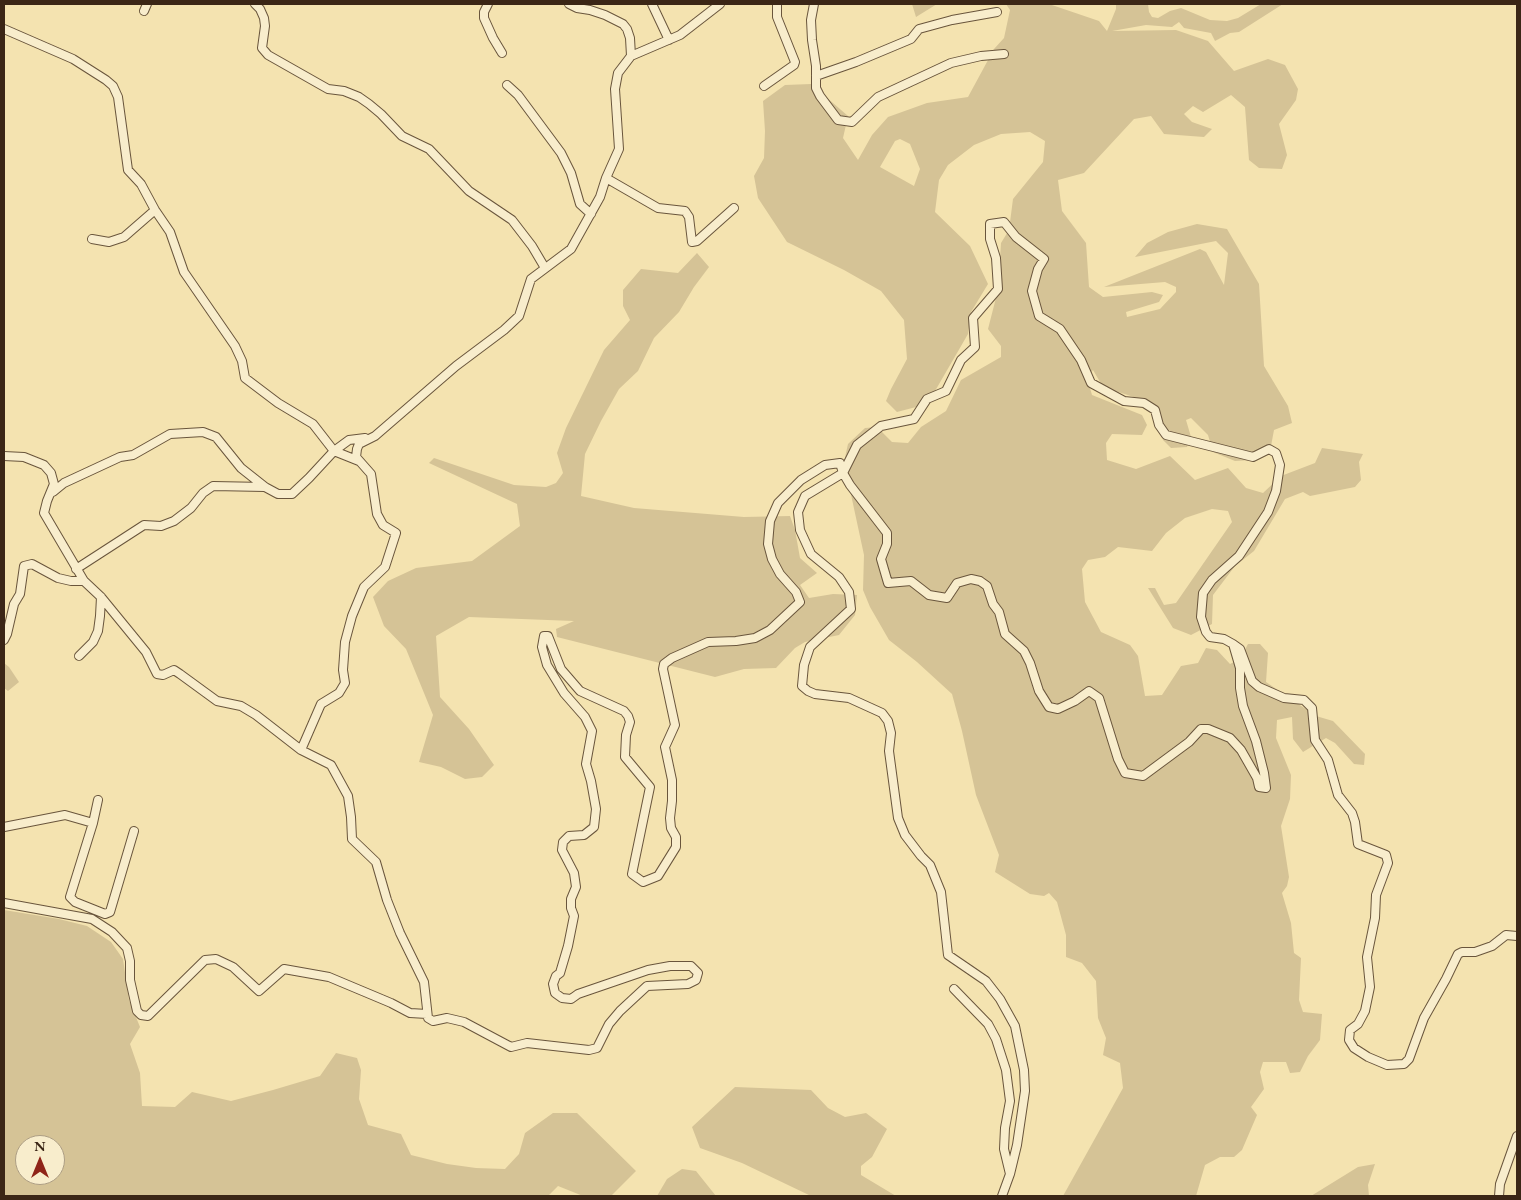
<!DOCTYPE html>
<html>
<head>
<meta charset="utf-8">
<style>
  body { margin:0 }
  #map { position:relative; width:1521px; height:1200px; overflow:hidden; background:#f4e3b0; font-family:"EB Garamond",serif }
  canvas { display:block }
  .frame { position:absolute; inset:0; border:5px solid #3b2616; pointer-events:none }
  .north { position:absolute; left:15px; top:1135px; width:50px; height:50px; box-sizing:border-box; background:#f8edcc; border:1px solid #ac9d83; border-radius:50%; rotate:0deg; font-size:14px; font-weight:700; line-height:20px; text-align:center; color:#3b2616 }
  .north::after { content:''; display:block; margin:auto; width:18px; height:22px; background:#8f2418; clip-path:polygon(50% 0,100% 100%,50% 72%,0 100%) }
</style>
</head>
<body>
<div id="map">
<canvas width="1521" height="1200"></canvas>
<div class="frame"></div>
<div class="north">N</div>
</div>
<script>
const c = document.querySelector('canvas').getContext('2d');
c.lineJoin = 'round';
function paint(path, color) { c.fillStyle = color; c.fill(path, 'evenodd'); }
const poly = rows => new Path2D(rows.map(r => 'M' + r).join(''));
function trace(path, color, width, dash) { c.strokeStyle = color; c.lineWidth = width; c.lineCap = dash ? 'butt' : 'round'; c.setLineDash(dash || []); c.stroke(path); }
paint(poly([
  [912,4,937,4,916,17],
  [1006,4,1049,4,1099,21,1107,31,1116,9,1116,4,1148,4,1149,12,1152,17,1158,18,1170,11,1181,8,1210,20,1227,21,1238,18,1261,4,1283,4,1239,32,1230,33,1215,41,1211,33,1184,28,1179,22,1172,27,1146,25,1112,31,1176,30,1208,41,1234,71,1268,59,1285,65,1298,89,1296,100,1279,124,1287,155,1282,169,1259,168,1249,160,1245,107,1231,95,1203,112,1193,106,1184,114,1192,122,1212,129,1204,137,1164,134,1151,116,1134,119,1084,173,1058,180,1062,211,1086,243,1089,287,1103,297,1152,292,1163,295,1159,302,1126,312,1127,317,1160,309,1176,292,1176,287,1165,282,1104,287,1200,249,1206,252,1224,285,1228,253,1216,241,1135,257,1147,243,1168,232,1197,224,1227,229,1259,284,1264,366,1288,406,1292,423,1274,430,1271,446,1252,460,1235,461,1213,452,1208,435,1191,418,1186,420,1191,437,1187,447,1171,448,1163,440,1158,412,1137,398,1103,387,1093,370,1087,378,1092,395,1142,415,1147,425,1142,435,1112,434,1106,443,1107,460,1136,469,1170,456,1195,480,1228,468,1246,488,1263,493,1281,476,1315,463,1322,448,1363,454,1359,462,1361,480,1355,487,1310,496,1303,492,1285,499,1254,551,1235,566,1213,595,1212,624,1191,635,1173,628,1148,588,1155,588,1164,605,1176,603,1232,522,1228,511,1212,509,1185,518,1166,533,1152,551,1118,547,1105,557,1088,560,1082,569,1085,602,1101,632,1130,645,1138,656,1145,696,1162,695,1181,666,1198,663,1206,648,1217,650,1230,664,1240,659,1248,644,1260,644,1268,653,1266,682,1316,716,1333,721,1365,754,1364,765,1354,764,1335,743,1326,738,1303,752,1293,739,1292,717,1277,720,1276,738,1291,775,1290,799,1281,826,1289,877,1287,886,1282,893,1291,923,1294,953,1301,958,1299,1000,1303,1012,1322,1014,1320,1040,1308,1056,1300,1072,1290,1073,1286,1062,1263,1062,1260,1072,1264,1089,1251,1107,1257,1115,1242,1150,1234,1157,1220,1157,1205,1165,1196,1196,1063,1196,1123,1088,1120,1063,1103,1055,1106,1038,1098,1018,1096,981,1082,963,1066,957,1066,935,1057,902,1049,893,1044,896,1030,894,995,872,999,855,976,795,962,731,952,694,917,662,889,640,870,607,863,590,864,555,844,462,848,444,865,428,877,427,892,442,908,443,921,427,946,411,961,380,1001,357,1001,346,988,329,998,290,1001,243,1009,230,1013,199,1043,162,1045,141,1030,132,1001,134,974,145,948,165,939,180,935,212,970,246,988,284,971,312,968,334,935,391,916,407,897,412,886,401,891,389,907,359,904,320,881,291,844,270,787,242,758,198,754,176,764,158,765,131,763,101,785,85,811,84,848,116,843,138,858,160,872,135,888,117,927,103,968,97,994,49,1004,38,1010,10],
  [900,139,910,144,920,169,914,186,880,167,895,141],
  [697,253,709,267,694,287,679,312,654,338,638,371,619,389,601,421,585,454,581,496,634,508,744,517,790,516,795,530,800,558,817,573,800,585,809,598,833,594,857,595,855,615,839,635,805,642,795,648,776,668,744,669,715,677,557,637,556,629,574,621,469,617,436,636,440,697,469,729,494,765,482,777,465,779,441,767,419,762,433,715,406,649,384,626,373,597,388,581,416,568,472,561,520,526,517,504,429,463,434,458,514,485,546,487,556,483,563,473,557,453,566,428,604,350,630,320,623,306,623,290,641,269,678,273],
  [4,663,9,667,19,682,8,691,4,688],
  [4,910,59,919,87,926,111,942,123,959,129,1000,140,1027,130,1044,140,1073,142,1106,175,1107,192,1092,231,1101,273,1090,320,1076,336,1053,357,1058,361,1070,359,1099,368,1125,401,1134,411,1155,447,1164,476,1168,505,1169,519,1154,525,1133,553,1113,577,1113,636,1171,611,1196,583,1196,558,1186,548,1196,4,1196],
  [25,1145,55,1145,55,1175,25,1175],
  [735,1087,811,1090,828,1108,845,1117,866,1113,887,1129,872,1157,861,1166,861,1175,896,1196,811,1196,742,1163,700,1148,692,1127],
  [1375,1164,1368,1185,1369,1196,1311,1196,1358,1167],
  [682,1169,696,1171,716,1196,657,1196,667,1179]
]), '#d5c396');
const street = poly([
  [255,4,260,9,264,18,265,26,262,48,268,55,328,89,344,91,359,97,369,104,381,114,402,136,429,149,469,191,512,220,532,246,545,268],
  [488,4,484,12,484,18,493,38,502,53],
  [569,4,577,8,590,10,605,15,623,24,627,29,630,38,631,56],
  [652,4,669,40],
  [814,4,811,20,812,40,816,66,816,88,820,96,838,120,852,122,878,97,951,63,981,56,1004,54],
  [144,11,147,4],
  [4,29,73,59,106,80,113,86,118,97,128,170,141,184,155,210,170,232,184,272,235,346,242,361,245,378,278,403,313,424,334,451,359,461],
  [816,76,856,62,911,39,919,29,952,20,997,12],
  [507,85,518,95,561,153,571,173,580,204,591,214],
  [764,86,794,65,795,62,777,17,777,4],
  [606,178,658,208,685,211,689,217,692,242,697,241,734,208],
  [92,239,109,242,124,237,155,210],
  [4,456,24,457,44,465,51,473,54,484,47,501,44,513,84,581,101,597,146,652,157,674,163,675,174,670,180,674,217,701,241,706,256,715,301,750,331,765,348,796,351,817,352,839,376,862,387,900,400,933,424,982,428,1018,433,1021,447,1018,464,1022,511,1047,527,1043,589,1050,597,1048,609,1024,620,1011,647,986,688,984,696,980,698,973,691,966,670,966,648,970,578,994,571,999,562,998,555,993,553,984,556,976,560,973,568,946,574,916,571,908,571,899,576,887,574,873,562,850,563,842,569,836,584,835,594,827,596,809,591,781,586,764,592,731,585,717,564,693,547,665,542,647,544,636,548,636,561,669,580,691,624,711,628,716,630,722,626,735,625,757,650,787,632,874,643,882,658,876,676,847,676,837,671,828,670,818,672,801,672,780,665,747,675,725,663,669,664,664,672,658,708,642,736,641,755,638,770,630,800,602,796,592,780,574,772,559,768,544,770,521,778,503,801,480,825,465,840,463,843,473,805,496,798,512,800,530,811,554,839,577,849,592,851,609,810,647,804,665,802,686,808,691,815,694,849,698,882,713,888,721,891,733,889,751,898,818,905,835,921,856,930,865,941,892,948,955,986,981,1000,999,1015,1026,1024,1070,1025,1091,1017,1145,1010,1174,1004,1149,1005,1128,1010,1101,1006,1070,996,1039,988,1024,954,989],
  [53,492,64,483,120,457,133,455,170,434,203,432,216,437,241,468,265,487,278,494,292,494,309,478,334,451,349,440,365,438],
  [76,569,144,525,161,526,174,521,191,508,203,493,213,486,265,487],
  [4,640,7,634,14,604,20,594,24,566,32,564,58,578,71,581,84,581],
  [1233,644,1224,639,1210,637,1206,632,1201,617,1203,593,1212,580,1239,556,1268,512,1276,491,1280,465,1276,453,1269,449,1253,457,1166,435,1159,425,1155,410,1144,403,1124,401,1091,383,1081,360,1060,329,1039,316,1032,291,1038,269,1044,259,1016,237,1004,222,990,224,990,239,996,258,998,289,973,318,975,347,961,360,946,391,927,399,914,419,881,426,857,445,843,473,850,485,887,533,887,544,881,559,888,583,911,581,929,595,947,598,957,583,971,579,980,581,987,586,993,604,999,612,1005,634,1024,651,1030,663,1039,691,1049,707,1058,709,1075,701,1089,691,1099,698,1118,759,1125,773,1143,776,1189,742,1201,729,1208,729,1230,738,1241,750,1257,778,1259,787,1266,788,1264,773,1256,741,1243,706,1240,688,1240,668,1233,644,1240,649,1252,681,1259,687,1284,698,1304,700,1312,708,1315,740,1328,760,1338,795,1352,813,1355,822,1358,844,1386,855,1388,863,1376,895,1375,918,1367,957,1370,987,1365,1011,1358,1024,1350,1030,1349,1040,1354,1048,1368,1057,1387,1065,1404,1064,1409,1059,1424,1018,1446,979,1458,954,1462,952,1475,952,1492,946,1506,935,1517,936],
  [79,656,93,642,98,631,100,616,101,597],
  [301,750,321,704,339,693,345,683,343,670,345,642,352,616,364,587,385,567,396,533,383,525,377,514,371,474,356,457,357,449,359,444,375,436,456,366,504,330,519,316,531,279,571,249,600,197,606,178,619,149,615,89,618,73,631,56,680,35,720,4],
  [98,800,93,823,70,897,75,902,105,914,110,912,134,831],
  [4,827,65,815,93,823],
  [4,903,92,919,112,932,127,948,130,961,130,980,137,1011,141,1015,148,1016,205,960,216,959,233,967,259,991,284,969,329,977,391,1003,410,1013,427,1014],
  [1002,1196,1010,1174],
  [1499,1196,1500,1184,1517,1136]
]);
trace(street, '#69553c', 10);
trace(street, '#f8edcc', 8);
</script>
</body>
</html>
